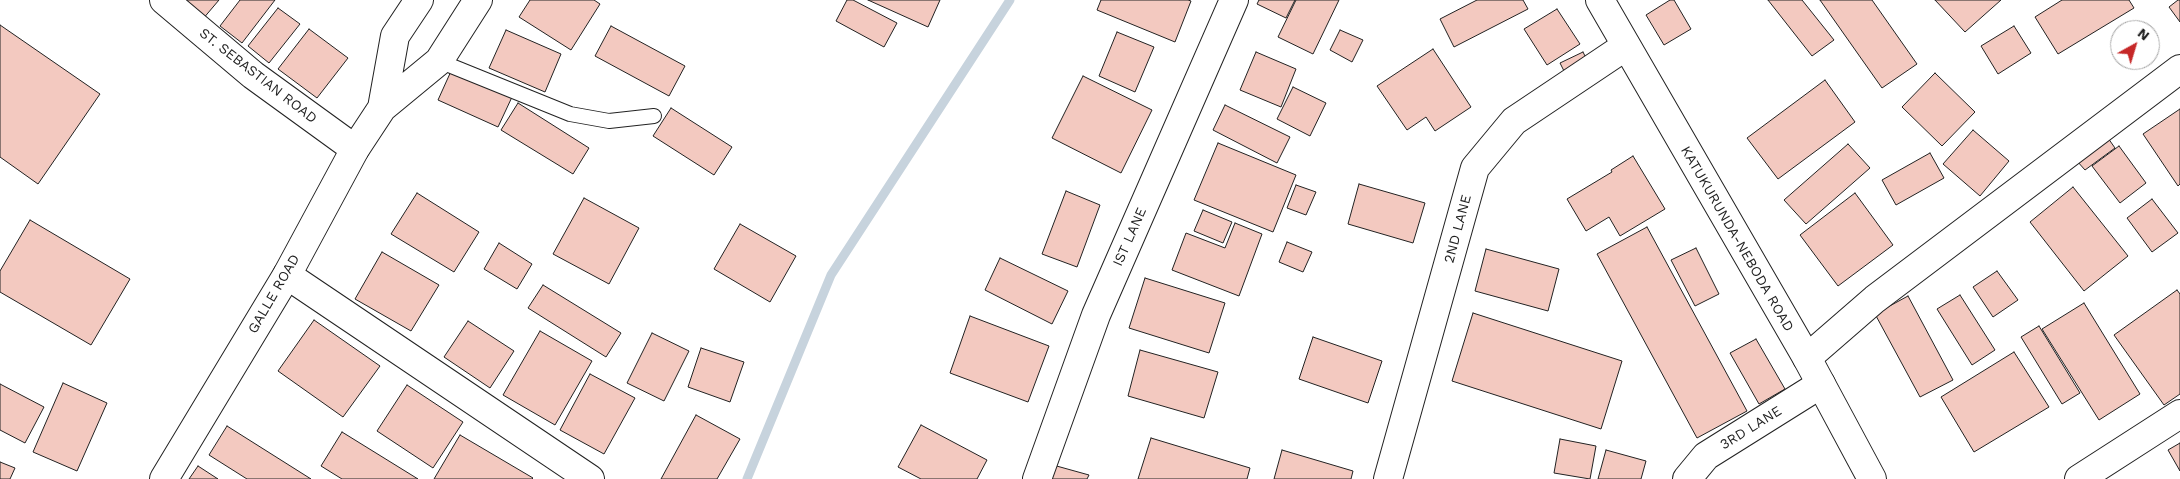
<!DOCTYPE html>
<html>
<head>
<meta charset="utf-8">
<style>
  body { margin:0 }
  #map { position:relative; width:2180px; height:479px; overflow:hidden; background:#fff; font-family:"Work Sans",sans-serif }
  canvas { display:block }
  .north { position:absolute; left:2110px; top:20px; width:50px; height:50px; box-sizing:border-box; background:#fff; border:1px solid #a7a7a7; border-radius:50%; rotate:39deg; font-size:14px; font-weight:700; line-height:20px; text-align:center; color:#222 }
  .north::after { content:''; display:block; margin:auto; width:18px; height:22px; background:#c62828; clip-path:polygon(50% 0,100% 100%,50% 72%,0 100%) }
</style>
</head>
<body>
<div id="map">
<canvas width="2180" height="479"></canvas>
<div class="north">N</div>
</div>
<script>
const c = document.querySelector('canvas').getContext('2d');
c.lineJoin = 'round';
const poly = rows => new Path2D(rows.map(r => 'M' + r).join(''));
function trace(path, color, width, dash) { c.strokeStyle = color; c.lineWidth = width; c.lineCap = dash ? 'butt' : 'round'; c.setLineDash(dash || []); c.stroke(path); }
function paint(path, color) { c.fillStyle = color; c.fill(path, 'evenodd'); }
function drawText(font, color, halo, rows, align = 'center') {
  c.font = font + ' "Work Sans",sans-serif'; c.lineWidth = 4; c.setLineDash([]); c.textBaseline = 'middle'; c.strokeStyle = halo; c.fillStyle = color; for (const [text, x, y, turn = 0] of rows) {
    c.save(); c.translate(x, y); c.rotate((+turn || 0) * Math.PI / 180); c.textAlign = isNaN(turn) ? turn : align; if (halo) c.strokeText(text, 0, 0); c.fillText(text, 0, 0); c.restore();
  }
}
trace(poly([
  [747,479,831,275,1010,0]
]), '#c7d3dd', 9);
const building = poly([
  [178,0,219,0,202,20,178,0],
  [240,0,275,0,242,43,220,26,240,0],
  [530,0,594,0,600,4,571,50,519,17,530,0],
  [847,0,853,0,897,23,884,47,836,21,847,0],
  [868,0,940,0,928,27,868,0],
  [1101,0,1188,0,1191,1,1175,42,1097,10,1101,0],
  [1259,0,1295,0,1286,18,1257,4,1259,0],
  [1296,0,1339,0,1313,54,1278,37,1296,0],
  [1477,0,1523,0,1528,9,1454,47,1440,19,1477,0],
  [1670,0,1674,0,1691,29,1664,45,1646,15,1670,0],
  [1768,0,1802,0,1834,40,1812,56,1768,0],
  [1820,0,1872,0,1917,64,1882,88,1820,0],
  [1935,0,2001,0,1965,32,1935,0],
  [2062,0,2129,0,2134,8,2058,54,2035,17,2062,0],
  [2178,0,2180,0,2180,22,2169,7,2178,0],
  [278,8,300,24,269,63,248,46,278,8],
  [1557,9,1580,44,1547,65,1524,29,1557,9],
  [0,25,100,94,38,184,0,157,0,25],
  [611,26,685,66,669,96,595,56,611,26],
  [2014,26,2031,53,1998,74,1981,46,2014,26],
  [309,29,348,58,317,98,278,69,309,29],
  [506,30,561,54,545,92,489,68,506,30],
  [1340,30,1363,40,1352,62,1330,50,1340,30],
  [1117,32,1154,47,1135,92,1099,76,1117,32],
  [1433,49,1471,107,1435,131,1426,117,1407,130,1377,86,1433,49],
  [1256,52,1296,69,1281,107,1240,90,1256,52],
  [1583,52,1589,64,1566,75,1560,63,1583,52],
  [452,69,512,97,498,127,438,100,452,69],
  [1935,73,1975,112,1942,146,1902,107,1935,73],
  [1083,76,1152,110,1121,173,1052,138,1083,76],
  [1825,80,1855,122,1778,179,1747,138,1825,80],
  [1293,87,1326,103,1310,136,1277,119,1293,87],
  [518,103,589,148,573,174,501,130,518,103],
  [1225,105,1290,137,1277,163,1213,130,1225,105],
  [671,108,732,147,714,175,653,136,671,108],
  [2180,109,2180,184,2178,186,2143,134,2180,109],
  [1973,130,2009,161,1980,196,1943,164,1973,130],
  [2108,138,2115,148,2085,170,2077,161,2108,138],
  [1218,143,1296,175,1273,232,1194,200,1218,143],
  [1848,144,1870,168,1806,224,1784,200,1848,144],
  [2119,146,2146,183,2120,203,2092,166,2119,146],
  [1930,153,1944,178,1896,205,1882,180,1930,153],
  [1633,156,1665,209,1620,236,1609,217,1586,231,1567,199,1612,172,1611,170,1633,156],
  [1359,184,1425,203,1413,243,1348,224,1359,184],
  [1296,185,1316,192,1306,215,1287,208,1296,185],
  [2073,187,2128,256,2084,291,2030,222,2073,187],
  [1066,191,1100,205,1077,267,1042,254,1066,191],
  [417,193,479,232,454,272,391,234,417,193],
  [1855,193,1893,245,1838,286,1800,235,1855,193],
  [584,198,639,228,609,284,553,254,584,198],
  [2152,199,2178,233,2152,252,2127,218,2152,199],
  [1203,210,1232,222,1223,243,1194,231,1203,210],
  [30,220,130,279,91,345,0,292,0,271,30,220],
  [1235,223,1262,234,1239,296,1172,270,1186,233,1225,248,1235,223],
  [740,224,796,256,770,302,714,269,740,224],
  [1647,227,1747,411,1697,438,1597,254,1647,227],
  [1287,242,1312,252,1303,272,1279,262,1287,242],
  [499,243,532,264,517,289,484,269,499,243],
  [1696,248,1719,294,1695,306,1671,260,1696,248],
  [1486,249,1559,269,1548,311,1475,291,1486,249],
  [382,252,439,285,411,331,355,299,382,252],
  [1000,258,1068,291,1052,324,985,290,1000,258],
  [1997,271,2018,300,1993,317,1973,287,1997,271],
  [1145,278,1225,303,1209,353,1129,328,1145,278],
  [543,285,621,333,606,357,528,308,543,285],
  [2177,290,2180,294,2180,394,2164,405,2114,335,2177,290],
  [1960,295,1995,350,1972,365,1937,309,1960,295],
  [1908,296,1953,380,1920,397,1875,314,1908,296],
  [2084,303,2140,394,2099,420,2042,329,2084,303],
  [1473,313,1622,361,1601,429,1452,381,1473,313],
  [970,316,1049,346,1028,402,950,373,970,316],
  [314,320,380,366,343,417,278,371,314,320],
  [468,321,514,351,490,388,444,357,468,321],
  [2039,326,2080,393,2062,404,2021,337,2039,326],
  [540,331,592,361,555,425,503,395,540,331],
  [652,333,689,351,664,401,627,383,652,333],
  [1313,337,1382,361,1368,403,1299,379,1313,337],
  [1756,339,1785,389,1759,404,1730,353,1756,339],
  [701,348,744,362,730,402,688,387,701,348],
  [1140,350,1218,372,1204,418,1128,396,1140,350],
  [2014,352,2049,407,1974,452,1941,397,2014,352],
  [590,374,635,398,604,454,560,430,590,374],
  [63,383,107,403,77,471,33,452,63,383],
  [0,384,44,407,25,443,0,430,0,384],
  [407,385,463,422,433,468,377,431,407,385],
  [696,415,740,439,717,479,661,479,696,415],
  [921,425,987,460,977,479,921,479,898,467,921,425],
  [227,426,311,479,247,479,209,455,227,426],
  [342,432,418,479,342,479,321,466,342,432],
  [460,435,533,478,532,479,434,479,460,435],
  [1151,438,1250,468,1247,479,1138,479,1151,438],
  [1560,439,1596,446,1590,479,1554,473,1560,439],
  [2180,443,2180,471,2168,450,2180,443],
  [1282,450,1353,471,1351,479,1274,479,1282,450],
  [1606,450,1646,461,1641,479,1598,479,1606,450],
  [0,462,15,468,10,479,0,479,0,462],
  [1053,465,1089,475,1087,479,1049,479,1053,465],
  [198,466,218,479,189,479,198,466]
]);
paint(building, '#f3c9c0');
trace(building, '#222', 1);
const service = poly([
  [439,61,570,114,609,121,654,116]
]);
const minor = poly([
  [164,0,253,75,355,149],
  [287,275,590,479],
  [1807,358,1875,299,2180,69],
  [1037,479,1096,315,1234,0],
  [1388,479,1475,168,1514,121,1626,46],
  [1687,479,1706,456,1821,384],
  [2079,479,2180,414]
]);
const primary = poly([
  [1600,0,1807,358,1872,479]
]);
const trunk = poly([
  [382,108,395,36,419,0],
  [164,479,287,275,355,149,382,108,439,61,478,0]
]);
trace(service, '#222', 16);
trace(minor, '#222', 30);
trace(primary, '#222', 30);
trace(trunk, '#222', 30);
trace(service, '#fff', 14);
trace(minor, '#fff', 28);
trace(primary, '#fff', 28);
trace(trunk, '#fff', 28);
drawText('14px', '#222', '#fff', [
  ["ST. SEBASTIAN ROAD",258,76,38],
  ["2ND LANE",1458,229,-75],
  ["IST LANE",1130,237,-66],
  ["KATUKURUNDA-NEBODA ROAD",1737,239,60],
  ["GALLE ROAD",274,294,-60],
  ["3RD LANE",1751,428,-32]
]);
</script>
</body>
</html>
